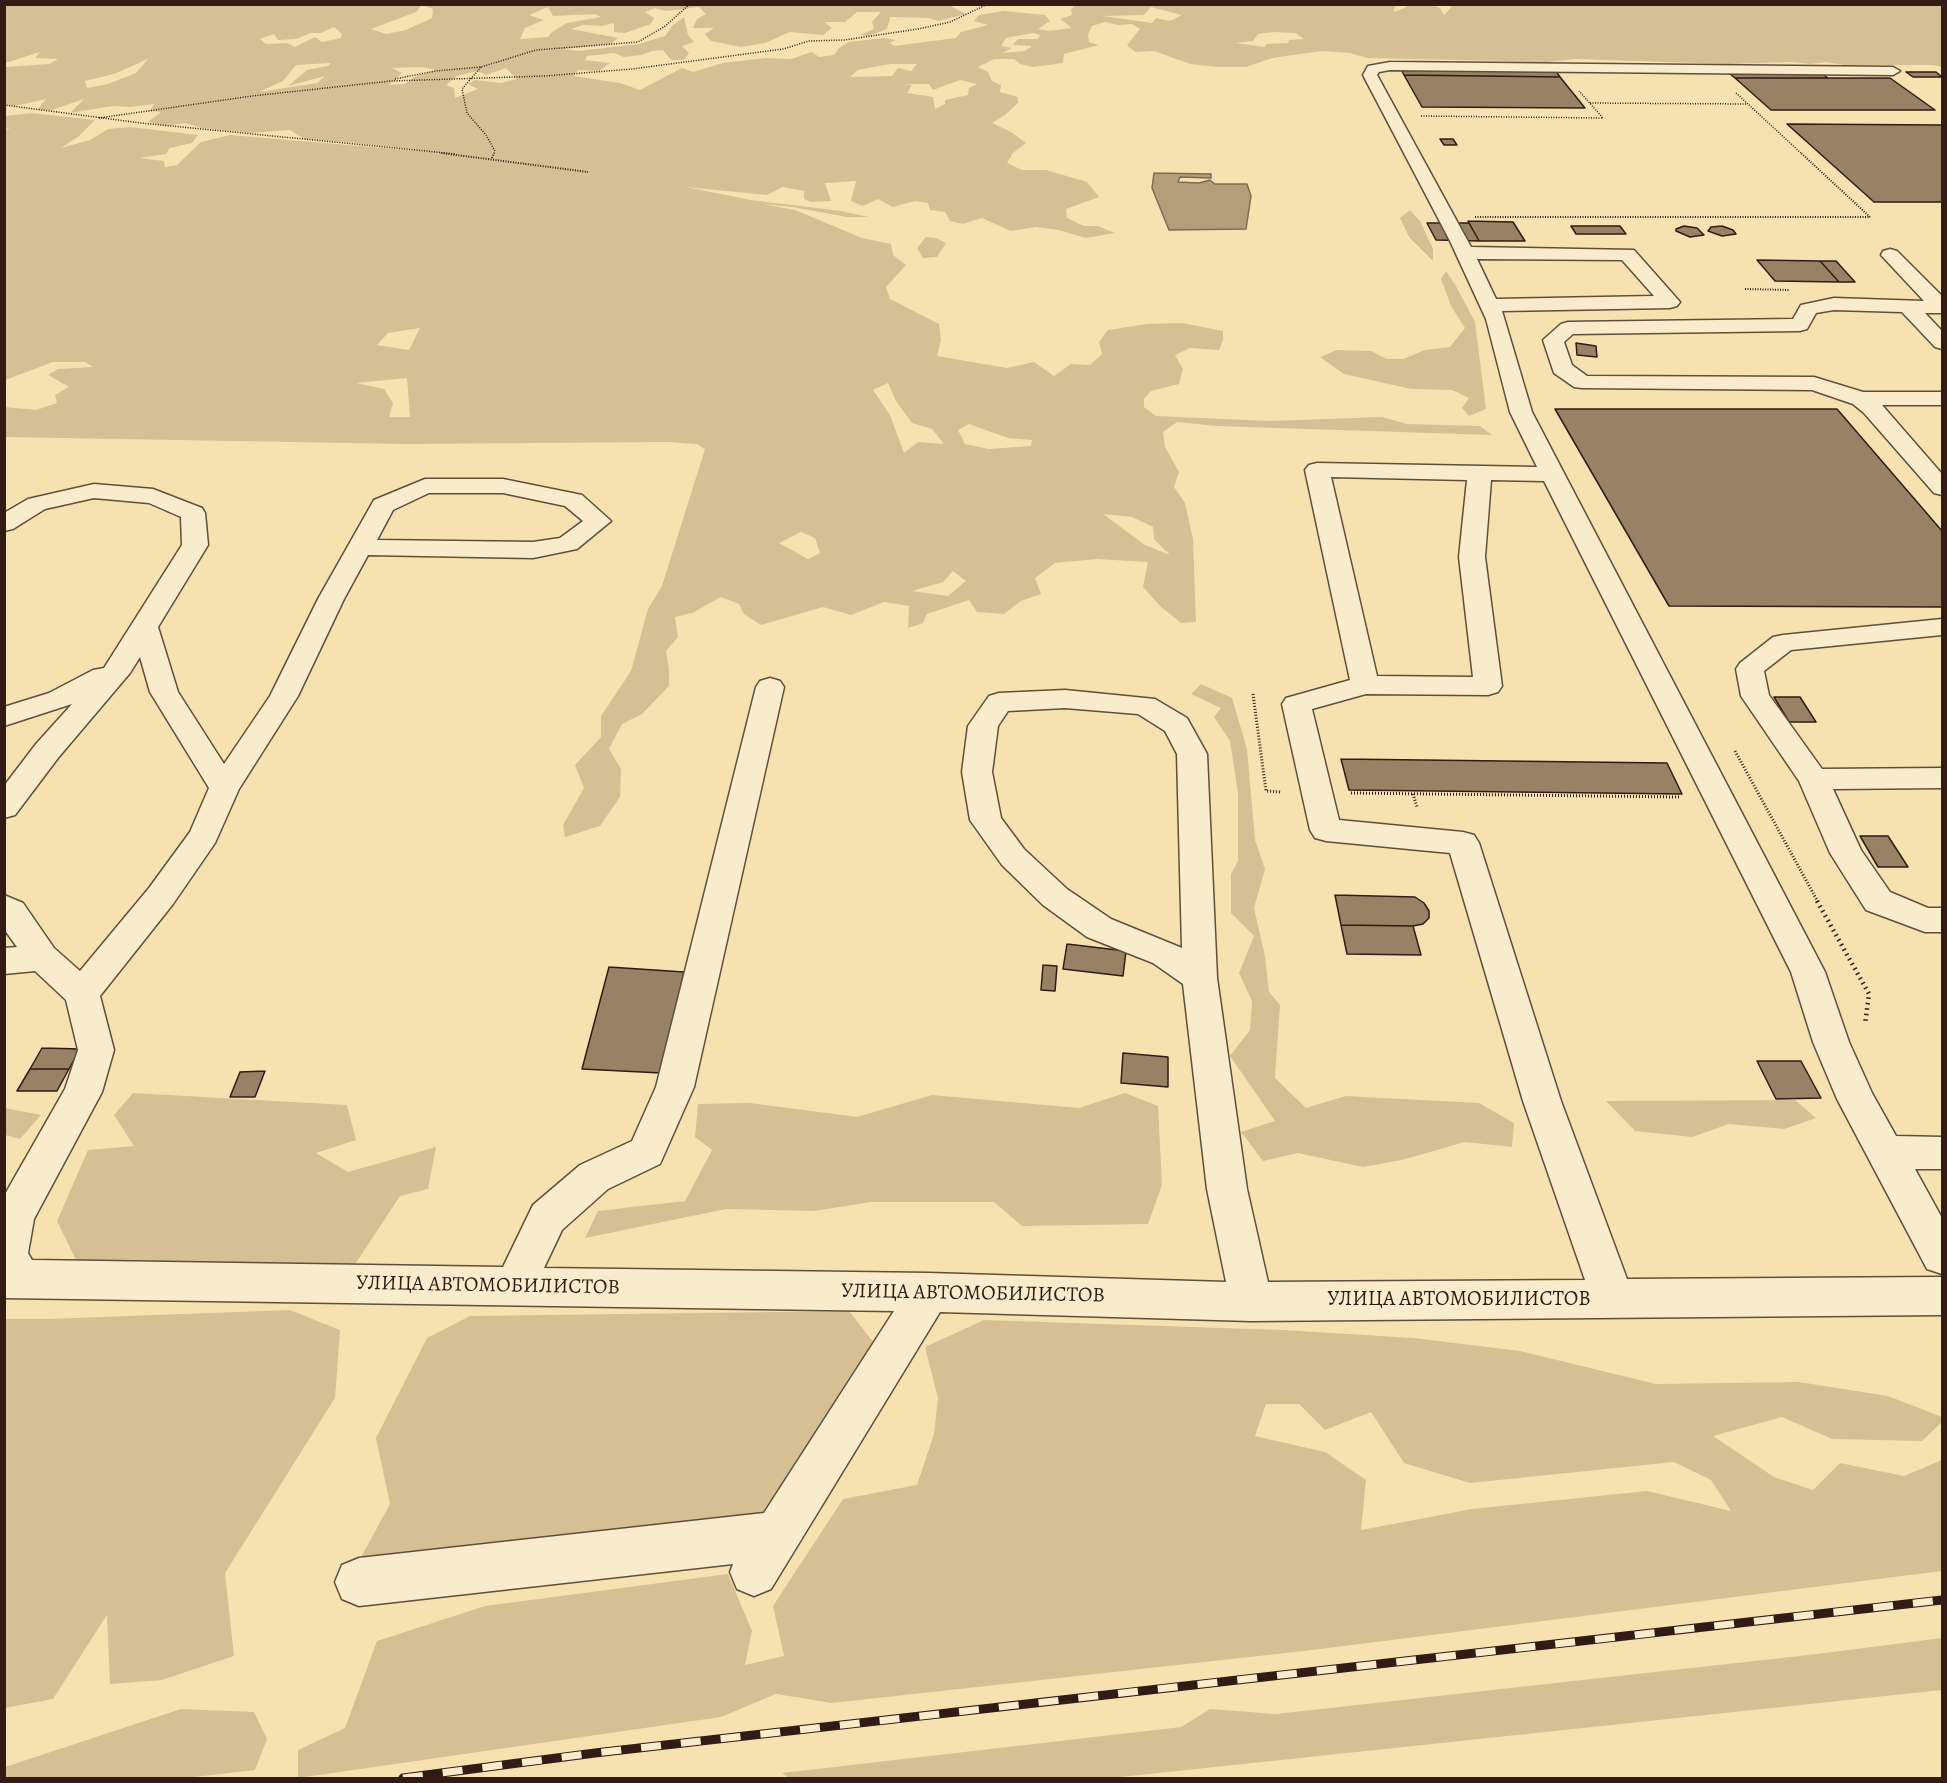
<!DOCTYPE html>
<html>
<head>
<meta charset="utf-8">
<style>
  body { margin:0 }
  #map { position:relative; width:1947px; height:1783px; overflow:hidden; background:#f6e2b0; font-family:Alegreya,serif }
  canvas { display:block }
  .frame { position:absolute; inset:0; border:6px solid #311b14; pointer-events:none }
</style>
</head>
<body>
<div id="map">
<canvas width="1947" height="1783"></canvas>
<div class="frame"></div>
</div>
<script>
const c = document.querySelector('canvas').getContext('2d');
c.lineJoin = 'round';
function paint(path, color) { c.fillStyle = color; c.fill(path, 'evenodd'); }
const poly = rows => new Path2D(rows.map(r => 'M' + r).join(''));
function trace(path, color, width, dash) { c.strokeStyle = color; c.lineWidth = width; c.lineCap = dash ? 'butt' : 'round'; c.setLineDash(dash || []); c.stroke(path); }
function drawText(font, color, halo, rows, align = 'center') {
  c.font = font + ' Alegreya,serif'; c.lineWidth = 5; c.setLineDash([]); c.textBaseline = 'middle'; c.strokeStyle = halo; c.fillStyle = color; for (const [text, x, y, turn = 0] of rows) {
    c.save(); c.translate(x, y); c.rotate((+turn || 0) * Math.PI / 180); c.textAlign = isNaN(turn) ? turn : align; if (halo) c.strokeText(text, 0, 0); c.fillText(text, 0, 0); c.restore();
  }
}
paint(poly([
  [947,4,966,14,938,21,929,18,890,17,887,29,868,36,860,35,874,29,872,22,881,12,857,12,845,22,824,22,832,28,823,35,790,32,765,43,741,47,711,41,705,34,714,28,693,28,697,19,706,14,699,7,666,11,655,8,645,12,654,18,651,24,625,33,614,32,614,23,601,26,583,25,571,29,618,38,611,44,563,49,579,51,639,44,665,36,673,25,684,17,688,35,694,42,682,46,689,53,684,60,671,60,663,50,652,51,641,55,624,57,614,53,587,56,585,60,610,63,599,71,578,70,573,76,620,83,640,90,682,68,693,72,723,63,765,58,791,59,812,52,819,57,834,55,839,48,849,42,883,38,896,40,890,43,894,46,956,38,961,32,988,25,974,21,979,15,1004,11,1045,15,1050,21,1038,29,1049,31,1072,28,1060,19,1072,15,1071,9,1076,5,1396,5,1393,12,1405,8,1406,5,1429,4,1440,8,1444,15,1454,4,1942,4,1942,67,1933,65,1844,65,1826,62,1810,64,1791,62,1729,64,1576,59,1546,62,1367,58,1350,53,1322,51,1272,58,1246,67,1218,67,1190,64,1154,51,1135,52,1127,45,1140,29,1132,24,1118,25,1105,22,1092,26,1088,34,1089,42,1099,45,1064,54,1063,63,1033,67,1020,64,1014,59,994,59,978,67,988,72,992,81,1001,85,1000,92,1018,97,1018,103,1005,115,992,123,1011,132,1026,143,1013,153,1007,163,1022,170,1046,170,1087,182,1099,197,1066,209,1067,218,1084,226,1098,226,1115,233,1086,238,1059,230,1036,227,1011,231,982,218,963,224,950,221,945,212,930,210,928,203,915,201,893,207,878,199,863,206,851,201,856,181,825,183,831,201,811,202,804,199,804,191,783,187,767,195,686,187,751,200,841,211,869,217,847,217,792,207,762,204,795,210,862,238,891,244,893,255,906,265,886,287,890,299,939,324,941,340,937,356,1007,368,1034,362,1054,376,1071,364,1090,365,1102,354,1099,342,1108,330,1147,324,1182,323,1223,331,1223,340,1219,350,1190,348,1175,355,1183,369,1179,384,1151,391,1144,399,1144,407,1156,416,1270,421,1382,417,1407,424,1480,426,1492,435,1216,426,1177,422,1163,432,1165,447,1179,472,1174,487,1185,503,1193,539,1196,622,1181,623,1161,607,1143,587,1148,562,1097,559,1055,563,1035,578,1041,594,1021,601,1004,614,977,612,969,600,927,614,923,623,908,628,909,606,884,602,851,615,823,607,761,625,744,614,739,604,721,597,692,613,675,617,678,637,666,651,669,669,669,686,642,714,622,724,609,749,621,769,620,797,600,826,565,837,563,825,584,788,575,765,601,737,601,716,631,671,648,609,662,586,705,449,697,444,667,442,404,444,5,437,5,407,36,410,57,403,55,395,69,387,48,375,58,369,93,367,85,362,53,362,5,380,4,131,10,128,5,129,5,116,31,113,95,120,79,136,61,148,90,140,108,129,130,127,198,135,192,143,170,148,166,154,139,158,164,161,165,167,177,165,201,142,230,135,431,152,347,142,304,139,290,130,251,133,202,128,185,123,166,126,148,122,161,112,150,111,154,104,130,107,113,106,70,113,84,99,52,110,37,110,46,99,15,106,5,105,5,67,49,64,58,59,35,58,40,52,5,63,5,5],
  [422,5,433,9,432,18,406,30,386,34,371,29,416,12],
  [548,7,553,16,595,14,601,17,567,23,552,32,548,37,520,39,525,28,544,20,529,15],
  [1151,7,1182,15,1170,21,1156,18,1152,23,1103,16,1144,15],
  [334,27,342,34,341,38,322,42,315,37,295,47,287,43,266,44,260,39,274,34,278,40,296,39,311,33,321,33],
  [1274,32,1296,33,1304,39,1289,40,1288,43,1266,44,1265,47,1235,43,1253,41,1258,34],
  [1033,33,1040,35,1038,39,1018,39,1013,45,1032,46,1025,51,1002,53,1012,48,1001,46,1006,38],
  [148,59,136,73,108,84,87,88,85,81,114,74],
  [331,63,328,66,307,70,288,86,325,76,317,83,259,92,283,81,296,65],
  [890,64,917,64,911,71,898,68,892,76,850,77,858,70],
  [421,67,436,70,414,77,405,84,389,85,402,73,392,68],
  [506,68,517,79,501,83,475,80,468,84,478,89,455,98,454,88,446,85,457,76,477,71,486,75],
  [960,80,977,84,969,88,968,95,945,100,945,104,935,109,933,97,907,93,912,85,905,84,929,84,933,90],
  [420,328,409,350,377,345,388,333],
  [407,378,410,417,389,417,393,403,384,389,356,383],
  [888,383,896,401,912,423,932,429,944,444,918,442,904,453,890,415,873,390],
  [969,424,1008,438,1032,440,1031,446,989,449,965,444,958,430],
  [1103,514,1132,517,1153,527,1154,539,1170,555,1145,545],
  [801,532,815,538,820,553,808,559,779,543],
  [953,571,966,581,948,596,912,591,943,582],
  [1410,210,1420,221,1433,249,1433,261,1409,237,1400,218],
  [926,237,936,238,946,243,937,257,923,258,917,248],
  [1446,271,1456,286,1475,322,1486,409,1469,416,1462,408,1469,398,1452,390,1411,389,1344,374,1320,357,1337,350,1371,351,1387,359,1403,359,1425,350,1450,347,1465,328,1451,306,1441,279],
  [1201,684,1232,698,1247,749,1255,840,1265,869,1254,908,1265,956,1269,992,1280,1005,1275,1078,1306,1108,1346,1096,1479,1103,1514,1123,1512,1147,1465,1142,1402,1160,1363,1167,1298,1153,1263,1161,1241,1132,1275,1121,1230,1056,1250,1030,1252,1001,1239,973,1254,936,1231,913,1231,874,1238,861,1238,793,1230,741,1214,717,1221,708,1191,694],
  [133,1093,347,1105,356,1140,316,1153,348,1172,436,1147,428,1189,400,1196,350,1272,78,1264,57,1221,88,1150,134,1146,114,1115],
  [1125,1093,1158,1106,1162,1185,1148,1224,1022,1226,994,1202,871,1202,814,1211,726,1209,585,1238,598,1211,685,1201,712,1150,695,1137,698,1104,750,1103,857,1117,932,1095,1079,1108],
  [1795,1100,1816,1118,1784,1129,1729,1124,1692,1137,1635,1131,1606,1101],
  [5,1108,41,1115,20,1139,5,1135],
  [290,1310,340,1330,335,1398,225,1573,234,1656,162,1680,110,1684,107,1615,53,1699,5,1708,5,1319,47,1319],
  [849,1311,874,1343,764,1515,360,1559,390,1504,376,1438,427,1338,470,1316],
  [984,1320,1283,1330,1414,1338,1520,1351,1656,1384,1799,1382,1888,1396,1942,1417,1942,1422,1922,1441,1832,1439,1782,1417,1713,1436,1774,1477,1813,1490,1840,1463,1904,1476,1942,1460,1942,1571,1304,1651,832,1703,776,1694,721,1717,298,1778,298,1750,345,1728,377,1641,485,1606,728,1574,752,1631,745,1665,784,1656,773,1606,843,1499,917,1485,934,1434,938,1398,925,1347],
  [1266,1404,1299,1404,1325,1430,1371,1412,1404,1463,1470,1483,1674,1462,1711,1480,1731,1511,1647,1491,1472,1509,1361,1530,1366,1480,1325,1452,1255,1436],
  [1942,1638,1942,1690,1111,1778,789,1778,782,1773,1181,1727,1210,1709,1276,1714,1809,1655],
  [181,1709,254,1712,267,1739,255,1770,186,1778,5,1778,5,1767]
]), '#d5c095');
const water = poly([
  [1154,173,1211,174,1211,178,1180,177,1178,182,1199,183,1210,180,1215,184,1247,184,1251,196,1246,229,1169,230,1152,188,1154,173]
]);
paint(water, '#b39e7b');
trace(water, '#7f6a52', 1.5);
const building = poly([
  [1401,69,1555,70,1560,77,1404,75,1401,69],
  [1906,72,1936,72,1942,77,1913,77,1906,72],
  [1729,73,1821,73,1828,78,1735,78,1729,73],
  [1404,75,1560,77,1585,108,1422,107,1404,75],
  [1735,78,1890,78,1935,110,1771,110,1735,78],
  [1787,124,1942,125,1942,202,1874,202,1787,124],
  [1440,139,1453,139,1457,145,1444,145,1440,139],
  [1468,221,1513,222,1525,241,1479,241,1468,221],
  [1427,223,1469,223,1479,241,1436,240,1427,223],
  [1571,226,1620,226,1626,234,1576,234,1571,226],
  [1684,226,1697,228,1704,235,1690,237,1676,231,1676,229,1684,226],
  [1722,226,1733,230,1736,234,1722,236,1708,231,1711,227,1722,226],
  [1757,260,1820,261,1839,282,1775,281,1757,260],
  [1820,261,1836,261,1855,282,1839,282,1820,261],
  [1576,343,1596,346,1597,357,1577,355,1576,343],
  [1555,409,1837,409,1942,531,1942,607,1669,606,1555,409],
  [1774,697,1800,697,1816,722,1789,722,1774,697],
  [1341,759,1667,763,1682,794,1349,790,1341,759],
  [1860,836,1888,836,1908,867,1878,867,1860,836],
  [1335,895,1415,897,1424,903,1429,911,1429,918,1423,924,1413,926,1341,925,1335,895],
  [1341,925,1413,926,1421,955,1347,954,1341,925],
  [1067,944,1126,951,1123,976,1063,969,1067,944],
  [1043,965,1057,966,1055,991,1041,990,1043,965],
  [609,967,684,972,661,1073,582,1069,609,967],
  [42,1048,80,1049,69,1069,30,1069,42,1048],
  [1123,1053,1168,1057,1168,1087,1121,1083,1123,1053],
  [1757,1061,1801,1061,1821,1098,1776,1099,1757,1061],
  [30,1069,69,1069,57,1091,17,1091,30,1069],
  [265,1071,255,1097,230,1097,240,1072,265,1071]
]);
paint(building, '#978265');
trace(building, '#311b14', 1.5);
const minor = poly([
  [1390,62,1893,67,1900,71,1893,75,1390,70,1379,72,1377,75,1471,247,1634,250,1680,302,1677,306,1670,308,1502,311,1532,412,1825,972,1849,1042,1872,1093,1896,1136,1942,1137,1942,1169,1915,1169,1942,1218,1942,1274,1927,1269,1837,1099,1813,1042,1791,972,1544,481,1491,480,1485,557,1502,686,1498,692,1488,695,1366,694,1312,709,1339,820,1463,832,1474,835,1479,843,1561,1101,1627,1279,1942,1277,1942,1315,1251,1321,940,1312,771,1589,754,1596,737,1589,730,1572,733,1564,359,1606,342,1599,335,1582,342,1565,359,1558,764,1513,894,1311,4,1298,4,1196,65,1089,78,1050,66,1000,35,971,4,974,4,948,17,947,4,929,4,895,23,903,54,948,80,971,149,888,190,832,209,788,150,692,140,657,130,673,58,758,15,815,4,818,4,786,36,744,72,704,4,726,4,707,49,693,93,670,104,668,182,545,181,517,149,503,94,498,45,509,13,529,4,531,4,513,28,499,94,484,153,489,202,508,205,513,208,545,158,627,178,692,224,764,270,696,318,599,374,500,425,479,503,479,582,495,611,521,577,549,533,558,368,555,344,599,298,696,239,789,215,843,173,904,100,996,114,1050,102,1092,34,1219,28,1253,32,1260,503,1267,533,1205,580,1165,632,1141,656,1087,756,687,760,681,770,678,780,681,784,687,694,1087,660,1164,608,1189,562,1230,544,1268,929,1273,1226,1282,1207,1189,1183,984,1153,963,1087,937,1043,905,1002,865,970,820,962,772,968,726,989,696,999,693,1065,690,1155,699,1187,718,1207,754,1217,978,1247,1189,1268,1282,1585,1280,1523,1101,1450,853,1326,841,1315,838,1310,830,1282,704,1286,698,1350,680,1305,470,1309,465,1317,463,1537,467,1510,412,1486,319,1450,241,1363,75,1368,66,1390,62],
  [1477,259,1622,260,1654,296,1496,299,1477,259],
  [1331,477,1467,480,1459,557,1473,677,1377,676,1331,477],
  [429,493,503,493,565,506,583,521,560,538,533,542,377,540,393,510,429,493],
  [1065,708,1138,714,1165,731,1177,754,1182,948,1111,919,1067,889,1024,849,1001,818,992,772,998,726,1008,711,1065,708],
  [1890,249,1897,251,1942,296,1942,313,1925,313,1942,331,1942,349,1935,347,1902,312,1834,310,1816,313,1807,329,1800,331,1573,334,1564,342,1572,365,1587,376,1814,377,1863,392,1942,392,1942,405,1882,405,1942,474,1942,495,1934,493,1864,413,1853,404,1812,390,1582,388,1574,387,1554,373,1543,340,1561,324,1568,322,1793,319,1801,305,1834,298,1924,301,1881,255,1883,251,1890,249],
  [1942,619,1942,635,1791,650,1764,671,1769,695,1822,769,1942,768,1942,788,1833,789,1861,850,1890,892,1928,908,1942,908,1942,932,1925,932,1866,910,1830,853,1799,781,1741,696,1736,669,1740,663,1773,637,1783,635,1942,619]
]);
trace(minor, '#624d3b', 3);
trace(poly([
  [481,67,462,89,467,113,486,135,495,151,494,154],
  [395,79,435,71,481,67,536,50,638,42,664,27,690,4],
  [1736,93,1802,154],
  [1590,103,1747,104],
  [4,105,141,123,456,154],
  [1421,116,1603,118,1579,91],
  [99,118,252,96,391,81,545,76,632,69,783,49,809,41,844,40,918,29,950,22,988,4]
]), '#311b14', 1.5, [1, 1.5]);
trace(poly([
  [441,153,588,172],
  [492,158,494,153],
  [1475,217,1870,217,1801,153],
  [1745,289,1790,290]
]), '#311b14', 2, [1, 1.5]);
trace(poly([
  [1253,694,1266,791,1281,792],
  [1735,751,1818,902],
  [1351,793,1679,797],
  [1413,794,1417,807]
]), '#311b14', 3, [1, 2]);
trace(poly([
  [1817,901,1869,994,1865,1024]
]), '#311b14', 4.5, [1.5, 4]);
paint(minor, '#f9eccc');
const rail = poly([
  [403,1778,595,1753,1942,1600]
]);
trace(rail, '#311b14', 9);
trace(rail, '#f9eccc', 7, [20]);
drawText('21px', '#311b14', '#f9eccc', [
  ["УЛИЦА АВТОМОБИЛИСТОВ",488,1286,1],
  ["УЛИЦА АВТОМОБИЛИСТОВ",973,1294,1],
  ["УЛИЦА АВТОМОБИЛИСТОВ",1459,1300]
]);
</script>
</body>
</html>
